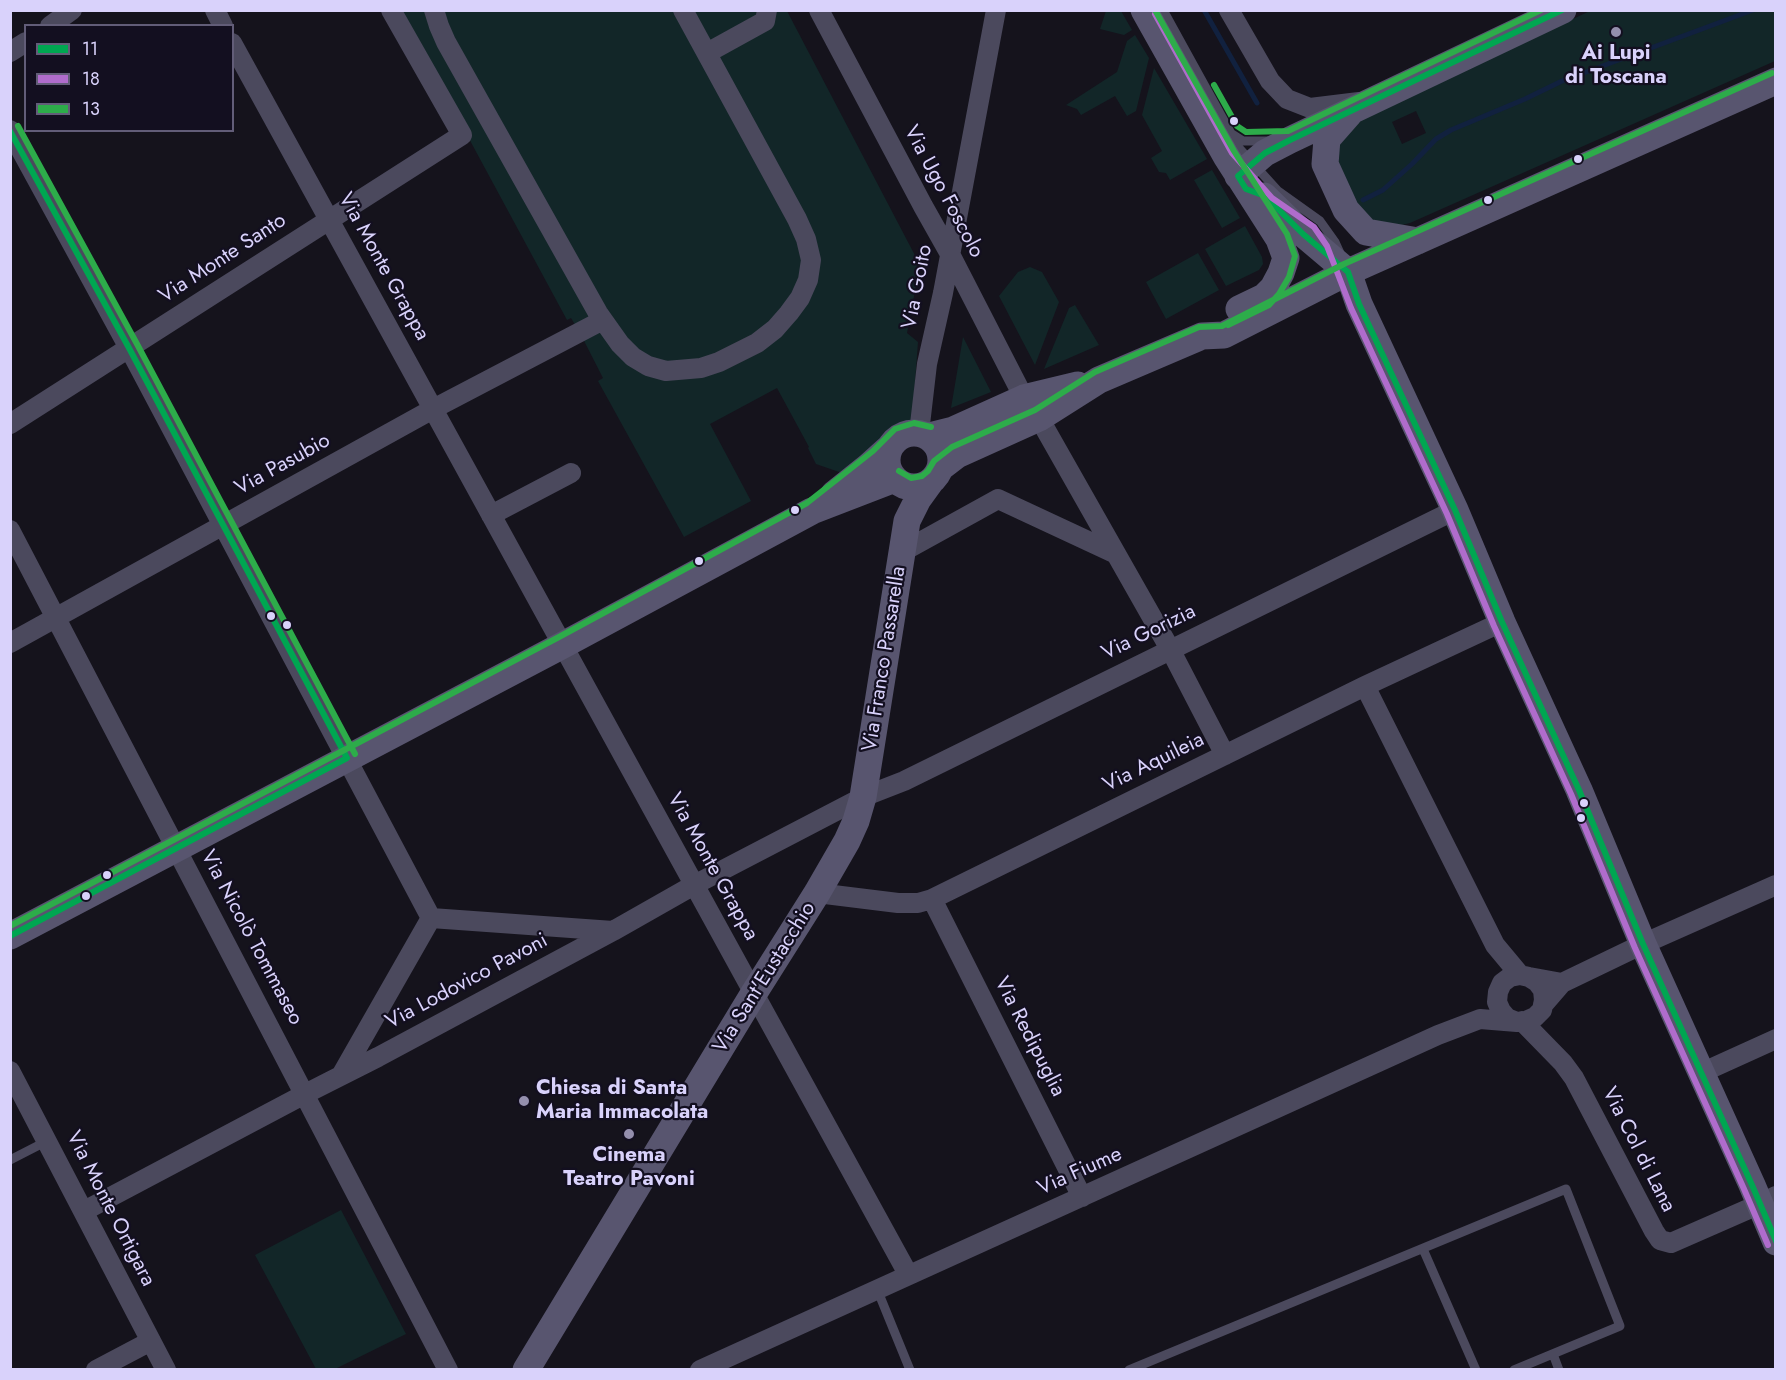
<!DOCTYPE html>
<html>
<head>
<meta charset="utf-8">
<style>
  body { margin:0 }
  #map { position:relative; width:1786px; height:1380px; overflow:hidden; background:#15131c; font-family:Jost,sans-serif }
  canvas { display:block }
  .frame { position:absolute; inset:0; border:12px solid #d9d2fb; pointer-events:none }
  .legend { position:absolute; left:24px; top:24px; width:210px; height:108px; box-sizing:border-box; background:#130f20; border:2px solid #625d78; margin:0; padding:8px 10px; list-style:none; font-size:18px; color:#d9d2fb }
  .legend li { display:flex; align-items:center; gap:12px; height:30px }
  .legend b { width:30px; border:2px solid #625d78 }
</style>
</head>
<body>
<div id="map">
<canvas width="1786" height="1380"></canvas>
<div class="frame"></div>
<ul class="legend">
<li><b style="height:8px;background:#00a651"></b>11</li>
<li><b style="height:8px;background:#b06ccc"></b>18</li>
<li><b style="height:8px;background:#2dac4a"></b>13</li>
</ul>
</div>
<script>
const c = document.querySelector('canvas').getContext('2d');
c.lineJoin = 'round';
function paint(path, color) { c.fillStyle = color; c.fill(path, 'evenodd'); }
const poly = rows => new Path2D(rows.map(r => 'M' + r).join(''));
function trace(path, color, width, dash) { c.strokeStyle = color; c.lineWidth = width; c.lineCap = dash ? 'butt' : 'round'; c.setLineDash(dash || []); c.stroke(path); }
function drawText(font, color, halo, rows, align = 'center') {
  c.font = font + ' Jost,sans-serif'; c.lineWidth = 4.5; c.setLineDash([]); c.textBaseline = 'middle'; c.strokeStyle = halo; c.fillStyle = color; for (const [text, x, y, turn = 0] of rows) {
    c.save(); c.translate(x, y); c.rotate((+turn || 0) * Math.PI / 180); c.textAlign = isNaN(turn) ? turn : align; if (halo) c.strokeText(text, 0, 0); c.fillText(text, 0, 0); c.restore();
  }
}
paint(poly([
  [400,11,787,11,920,265,907,333,918,342,912,423,900,424,889,432,881,444,842,473,816,464,808,448,809,447,777,388,710,424,751,501,684,537,598,381,603,378,580,333,571,318,567,320],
  [1121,11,1132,30,1124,35,1100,29,1106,11],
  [1590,11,1775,11,1775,61,1410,223,1394,227,1372,223,1356,209,1337,162,1340,144,1363,117],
  [1416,111,1426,133,1402,144,1392,122],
  [1135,35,1149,58,1136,111,1127,116,1115,96,1081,115,1077,109,1066,105,1117,72,1127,41],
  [1154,68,1207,159,1170,180,1166,173,1159,172,1151,158,1162,151,1142,115],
  [1212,170,1240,218,1222,228,1194,180],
  [1245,226,1262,257,1263,264,1259,270,1226,286,1205,249],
  [1198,253,1219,290,1166,319,1146,282],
  [1030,267,1042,272,1059,302,1035,365,999,296,1018,272],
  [1075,305,1099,345,1044,369,1069,308],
  [963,337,991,392,951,408],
  [341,1210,406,1334,335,1369,316,1369,255,1255]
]), '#122628');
trace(poly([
  [1204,10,1257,103],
  [1363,200,1383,190,1412,164,1436,139,1451,130,1525,99,1562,81,1753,10]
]), '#11213f', 5);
trace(poly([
  [1163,10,1239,148,1278,191,1320,221,1335,242,1340,253],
  [1232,134,1243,141,1270,141],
  [10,1160,47,1141],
  [1423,1249,1476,1370],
  [877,1289,910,1370],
  [1553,1354,1559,1370],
  [1129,1370,1566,1189,1620,1326,1514,1370]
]), '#4b495d', 9);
trace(poly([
  [215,10,223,26],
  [434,10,439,26,446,42,598,313,620,344,633,357,648,366,666,371,701,368,719,362,757,343,775,329,789,313,800,298,808,280,811,260,806,239,797,219,683,10],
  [819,10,923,206,950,254,1024,398],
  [1229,10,1270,81,1287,99,1310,108,1359,102],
  [50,26,72,10],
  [232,43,908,1274],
  [10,52,26,42],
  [707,53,765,21,767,10],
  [10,130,129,348,431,918],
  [1039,418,1170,649,1225,755],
  [10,424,462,135,391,10],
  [919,433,927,364,943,293,996,10],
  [491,515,571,473],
  [10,530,448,1370],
  [902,552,998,499,1116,554],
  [10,643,433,409,603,320],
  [1365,686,1495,945,1520,975],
  [817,893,898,903,918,903,932,899,1365,686,1502,622],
  [932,899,1082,1197],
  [1529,977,1537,982,1543,990,1544,1000,1542,1010,1535,1017,1526,1021,1517,1022,1507,1018,1501,1011,1497,1002,1498,992,1502,983,1510,977,1520,975,1529,977,1562,983],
  [1543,1005,1562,983,1643,944,1776,885],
  [1522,1021,1563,1063,1574,1078,1654,1231,1660,1240,1671,1243,1760,1204,1776,1196],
  [10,1071,166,1370],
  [1701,1073,1776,1039],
  [342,1074,431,918,613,931],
  [84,1211,305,1094,378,1057,613,931,694,885,863,797,904,781,1455,510],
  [96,1370,151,1341],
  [700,1370,1438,1035,1480,1019,1517,1022]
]), '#4b495d', 20);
trace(poly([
  [1144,10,1226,156,1279,239,1286,258,1281,273,1273,288,1264,297,1239,309],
  [1349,114,1327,139,1325,164,1346,210,1366,232,1418,241],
  [1238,176,1265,153,1290,140,1563,10],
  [1264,196,1303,234,1348,272],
  [1348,272,1359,304,1455,510,1502,622,1579,790,1643,944,1752,1185,1776,1242],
  '887 460a27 27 0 1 1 54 0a27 27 0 1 1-54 0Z',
  [929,436,953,430,1024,398,1078,385],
  [940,468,957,455,1039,418,1099,380,1202,336,1224,335,1348,272,1776,81],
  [834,494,869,466,889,448],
  [10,936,563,645,812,511,895,479],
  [526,1370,754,993,817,893,847,841,856,821,863,797,907,521,918,499,931,481]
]), '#58556f', 27);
trace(poly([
  [1562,10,1290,140,1265,153,1238,176,1246,189,1265,196,1303,234,1348,272,1359,304,1455,510,1502,622,1579,790,1643,944,1752,1185,1776,1241],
  [10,131,129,348,347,758],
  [10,936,347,758]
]), '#00a651', 6);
trace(poly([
  [1155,14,1232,153,1272,198,1314,227,1327,246,1351,308,1447,514,1494,626,1571,794,1635,948,1744,1189,1768,1245]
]), '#b06ccc', 6);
trace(poly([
  [1155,10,1234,151,1287,234,1295,256,1289,277,1279,294,1269,305,1228,325],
  [1214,85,1237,126,1246,132,1288,131,1541,10],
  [18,126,137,344,355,754],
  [899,471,911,478,922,476,928,471,934,461,952,447,1035,410,1095,372,1199,327,1222,326,1344,264,1772,73],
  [10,926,559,637,807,503,873,451,895,429,914,423,931,427]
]), '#2dac4a', 6);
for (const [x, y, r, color] of [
  [1616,32,6,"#948fad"],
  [1234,121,5,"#d9d2fb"],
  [1578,159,5,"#d9d2fb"],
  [1488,200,5,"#d9d2fb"],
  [795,510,5,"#d9d2fb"],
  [699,561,5,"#d9d2fb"],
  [271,616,5,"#d9d2fb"],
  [287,625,5,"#d9d2fb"],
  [1584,803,5,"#d9d2fb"],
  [1581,818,5,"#d9d2fb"],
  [107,875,5,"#d9d2fb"],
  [86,896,5,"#d9d2fb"],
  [524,1101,6,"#948fad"],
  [629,1134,6,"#948fad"]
]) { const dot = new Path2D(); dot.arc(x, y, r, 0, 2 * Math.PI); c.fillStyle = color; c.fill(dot); trace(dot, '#130f20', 2); }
drawText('bold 21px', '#d9d2fb', '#130f20', [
  ["Ai Lupi",1616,54],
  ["di Toscana",1616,78],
  ["Chiesa di Santa",536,1089,"left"],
  ["Maria Immacolata",536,1113,"left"],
  ["Cinema",629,1156],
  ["Teatro Pavoni",629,1180]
]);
drawText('21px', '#d9d2fb', '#130f20', [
  ["Via Ugo Foscolo",943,192,62],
  ["Via Monte Santo",223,259,-33],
  ["Via Monte Grappa",383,267,61],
  ["Via Goito",918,287,-79],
  ["Via Pasubio",283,465,-29],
  ["Via Gorizia",1149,633,-26],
  ["Via Franco Passarella",885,659,-81],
  ["Via Aquileia",1154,763,-26],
  ["Via Monte Grappa",712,867,61],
  ["Via Nicolò Tommaseo",251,938,62],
  ["Via Sant'Eustacchio",765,978,-58],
  ["Via Lodovico Pavoni",467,982,-28],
  ["Via Redipuglia",1029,1037,63],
  ["Via Col di Lana",1638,1150,63],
  ["Via Fiume",1080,1172,-24],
  ["Via Monte Ortigara",110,1209,63]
]);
</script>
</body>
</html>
